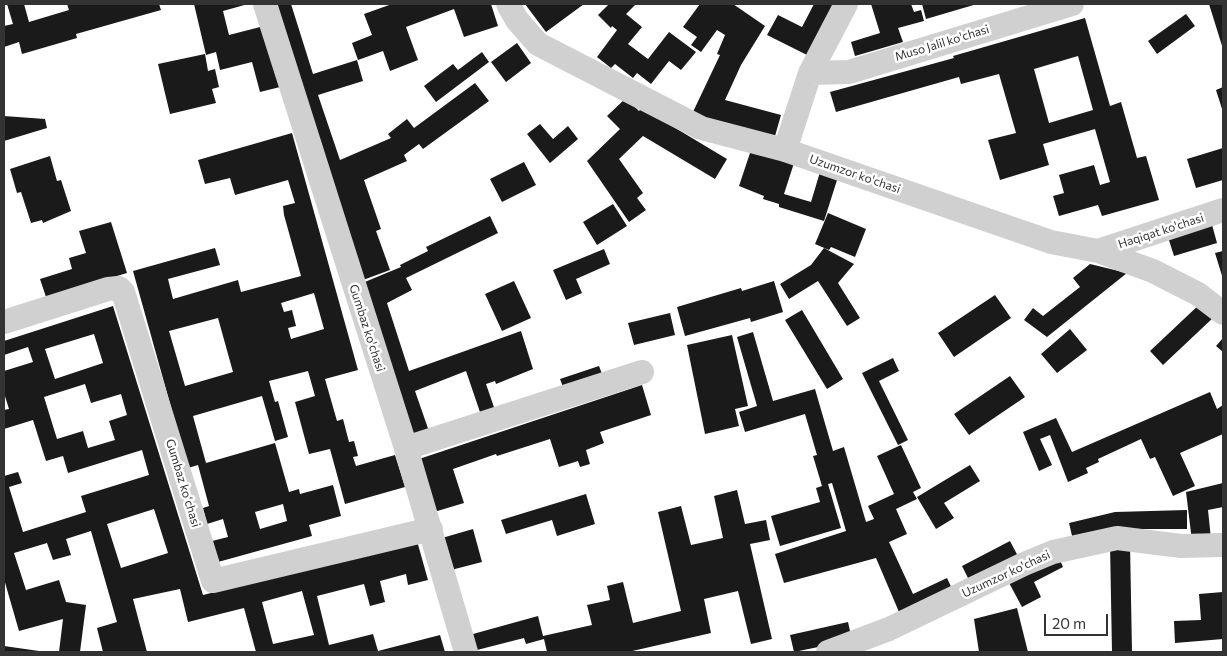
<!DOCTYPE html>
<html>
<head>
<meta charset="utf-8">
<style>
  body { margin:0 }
  #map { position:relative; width:1227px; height:656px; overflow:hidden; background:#fff; font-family:Commissioner,sans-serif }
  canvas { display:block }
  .frame { position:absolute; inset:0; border:5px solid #333; pointer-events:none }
  .scale { position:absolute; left:1044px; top:614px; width:64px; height:22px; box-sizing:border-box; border:2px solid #333; border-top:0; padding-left:6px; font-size:15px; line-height:18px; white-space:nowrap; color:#333; -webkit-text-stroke:4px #fff; paint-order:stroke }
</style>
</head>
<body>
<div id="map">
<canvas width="1227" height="656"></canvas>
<div class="frame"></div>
<div class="scale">20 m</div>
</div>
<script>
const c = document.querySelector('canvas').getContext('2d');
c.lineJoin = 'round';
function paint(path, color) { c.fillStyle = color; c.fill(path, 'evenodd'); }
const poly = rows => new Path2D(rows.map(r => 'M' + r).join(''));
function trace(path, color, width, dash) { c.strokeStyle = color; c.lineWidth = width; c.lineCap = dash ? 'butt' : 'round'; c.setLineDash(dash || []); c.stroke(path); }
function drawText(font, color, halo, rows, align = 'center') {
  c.font = font + ' Commissioner,sans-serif'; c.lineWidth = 5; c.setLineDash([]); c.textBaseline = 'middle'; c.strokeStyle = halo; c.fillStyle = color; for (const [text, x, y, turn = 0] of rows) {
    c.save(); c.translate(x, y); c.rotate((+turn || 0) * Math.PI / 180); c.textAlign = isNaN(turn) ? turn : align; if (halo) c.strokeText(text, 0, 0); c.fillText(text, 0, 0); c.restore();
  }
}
paint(poly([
  [7,4,24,4,29,22,69,10,67,4,159,4,161,10,76,34,77,38,22,54,19,42,4,47,4,26,13,24],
  [194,4,248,4,223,11,229,35,264,26,280,87,260,92,252,62,220,70,216,52,206,55],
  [271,4,291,4,313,74,357,60,363,81,318,95,340,160,391,138,388,134,407,119,414,128,475,83,489,101,423,149,419,144,404,155,407,161,364,180,381,229,376,231,390,270,363,280],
  [392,4,491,4,498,26,464,37,454,9,406,27,418,60,390,71,383,51,358,60,352,43,372,35,364,14],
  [525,4,584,4,546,32],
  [609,4,636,4,626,14,642,27,628,44,648,59,669,32,696,52,681,70,669,61,651,84,637,73,633,78,615,64,611,68,597,57,617,30,612,26,611,28,598,15],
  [700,4,733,4,765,26,741,65,725,100,781,115,775,136,692,114,720,55,717,54,725,35,717,30,701,52,691,45,697,37,683,27],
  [814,4,839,4,811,57,767,35,778,15,802,27],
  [871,4,911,4,914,12,921,10,924,21,898,28,903,42,855,56,851,42,880,33],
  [922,4,977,4,926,19],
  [1209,4,1223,4,1223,49],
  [1186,14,1195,26,1157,54,1148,41],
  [1085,18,1110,106,1121,102,1137,158,1146,156,1159,200,1102,216,1098,205,1059,216,1053,196,1064,193,1059,175,1094,165,1100,185,1110,182,1095,129,1043,144,1049,165,1000,180,988,140,1016,133,999,74,961,84,959,77,836,112,830,92,954,58,953,56],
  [1078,56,1093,110,1049,123,1034,69],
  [517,43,531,63,506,82,491,62],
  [482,52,489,62,436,102,424,86,453,64,458,70],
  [205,54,208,71,215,69,219,87,212,89,216,103,170,114,158,64],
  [1223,87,1223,112,1216,90],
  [626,98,639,111,642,108,727,159,715,179,643,136,619,159,643,193,637,198,646,210,629,222,587,161,620,129,607,116],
  [4,116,45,119,47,128,4,141],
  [540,124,553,139,568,126,578,139,550,163,527,134],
  [292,133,358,370,325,379,337,421,343,419,349,442,354,441,358,456,353,457,356,466,395,455,405,487,345,504,330,449,309,454,295,402,315,396,308,371,269,381,275,402,278,401,288,437,275,441,262,396,193,416,206,463,275,443,289,492,299,489,300,494,333,485,341,516,309,525,312,536,218,562,212,541,228,537,223,519,207,524,203,508,209,506,198,465,188,468,133,271,215,248,220,265,168,279,173,299,238,280,241,292,301,276,284,215,283,206,295,203,288,180,235,195,230,178,205,184,198,160],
  [314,293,324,329,291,339,288,328,296,326,292,310,284,312,281,303],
  [218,318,233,372,185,386,169,331],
  [283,504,287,521,260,529,255,512],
  [1223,148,1223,180,1196,188,1187,159],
  [751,150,794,163,784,194,811,202,820,172,838,177,824,221,779,207,779,204,763,199,764,196,739,186],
  [50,156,57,181,61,180,71,211,43,223,42,220,31,223,21,192,17,193,10,169],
  [524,162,536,185,502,202,490,179],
  [613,204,627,226,597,245,583,222],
  [828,213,866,229,855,257,831,247,829,250,815,244],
  [490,216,498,233,406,278,412,290,387,303,409,371,521,331,533,369,496,384,495,381,486,384,496,413,482,418,466,371,415,391,431,437,413,444,360,284,401,267,400,265,428,251,426,247],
  [1211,221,1217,243,1174,256,1167,234],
  [111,222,127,273,46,297,40,279,72,269,69,258,86,253,79,231],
  [824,248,854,264,838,283,860,318,847,326,818,281,789,299,780,284,811,265],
  [604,249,610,264,576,279,582,293,566,300,553,270],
  [1223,251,1223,279,1215,253],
  [1090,264,1127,273,1047,337,1024,320,1033,308,1043,316,1080,287,1073,278],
  [514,281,531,318,502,331,485,294],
  [774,281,783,312,751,322,750,318,685,336,677,307,741,288,742,291],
  [995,295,1011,318,954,357,938,333],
  [1202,302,1215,316,1163,365,1150,351],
  [113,306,203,595,417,541,428,580,408,585,406,574,380,581,385,602,370,606,364,584,317,596,329,645,373,634,378,651,440,635,445,652,256,652,244,608,188,622,180,589,133,599,147,652,103,652,97,628,117,622,91,531,66,539,71,555,53,560,47,543,14,553,26,590,59,580,66,602,86,605,80,652,59,652,63,619,19,631,4,579,4,476,18,472,22,483,9,487,23,532,86,512,81,496,149,475,142,450,68,473,63,456,46,461,33,420,4,429,4,410,9,409,4,393,4,371,33,362,28,347,4,355,4,341],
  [94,334,103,363,55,379,45,349],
  [85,384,91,403,121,394,127,415,109,421,115,440,88,448,83,431,57,439,44,397],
  [154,509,168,553,121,568,107,524],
  [302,591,314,635,273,644,262,602],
  [802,310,843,379,827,389,785,320],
  [670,313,675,335,634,345,628,323],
  [1070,329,1087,350,1057,373,1041,354],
  [753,332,773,401,815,389,833,451,844,447,866,522,874,519,868,506,894,494,877,456,901,445,921,488,913,492,917,499,896,509,907,534,889,542,913,594,947,578,955,595,902,619,876,558,784,583,775,554,846,531,832,483,828,484,841,528,780,546,771,516,820,502,816,488,822,486,813,456,817,455,805,414,745,432,739,412,757,406,737,337],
  [732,335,748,406,735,409,739,426,705,434,687,345],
  [1223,338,1223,352,1216,346],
  [893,358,899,371,879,381,908,440,898,445,862,373],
  [599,366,604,379,565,392,560,379],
  [1010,376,1025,397,969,435,954,414],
  [642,385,651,415,600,432,604,443,586,450,590,464,580,467,578,461,559,467,550,439,497,456,496,454,453,469,464,503,434,512,416,460],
  [1210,392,1217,409,1223,405,1223,434,1180,453,1195,486,1173,496,1155,457,1150,459,1141,439,1098,459,1099,462,1086,468,1088,473,1068,482,1050,435,1040,439,1052,465,1039,471,1023,432,1056,418,1072,452],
  [970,465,980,481,944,503,954,518,936,529,917,497],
  [1223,483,1223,507,1208,510,1211,539,1192,541,1186,492],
  [737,490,745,524,766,520,770,540,750,544,772,639,751,644,738,591,704,599,711,633,628,652,547,652,544,639,526,644,524,638,477,650,473,634,538,616,543,636,592,625,587,605,610,600,607,586,623,582,633,623,681,611,658,512,681,506,691,545,723,538,714,496],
  [586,494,595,524,557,536,552,520,506,534,501,520],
  [1187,510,1187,529,1119,529,1073,540,1069,523,1115,512],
  [473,529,482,562,451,570,442,538],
  [1010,541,1020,560,971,584,962,566],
  [1130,543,1132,652,1112,652,1110,544],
  [1057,553,1063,567,1034,582,1041,597,1022,607,1007,579],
  [1223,592,1223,639,1175,643,1174,621,1201,620,1199,594],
  [1017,608,1028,652,979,652,974,619],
  [848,622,852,640,794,652,790,635],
  [4,646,39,651,39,652,4,652]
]), '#1a1a1a');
trace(poly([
  [265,4,406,448,466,652],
  [508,4,517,20,538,44,701,128,785,150,1051,242,1098,251,1153,271,1198,294,1223,313],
  [810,73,849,72,1072,4],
  [785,150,810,73,846,4],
  [1098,251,1223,210],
  [4,322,108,289,119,288,123,292,213,581,431,529],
  [406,448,642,372],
  [828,652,889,629,1024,564,1053,552,1117,538,1181,546,1223,545]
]), '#d0d0d0', 24);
drawText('12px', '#333', '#fff', [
  ["Muso Jalil ko'chasi",942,43,-17],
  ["Uzumzor ko'chasi",855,174,19],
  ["Haqiqat ko'chasi",1161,231,-18],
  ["Gumbaz ko'chasi",367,328,72],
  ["Gumbaz koʻchasi",183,483,73],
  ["Uzumzor ko'chasi",1006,574,-25]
]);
</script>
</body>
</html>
